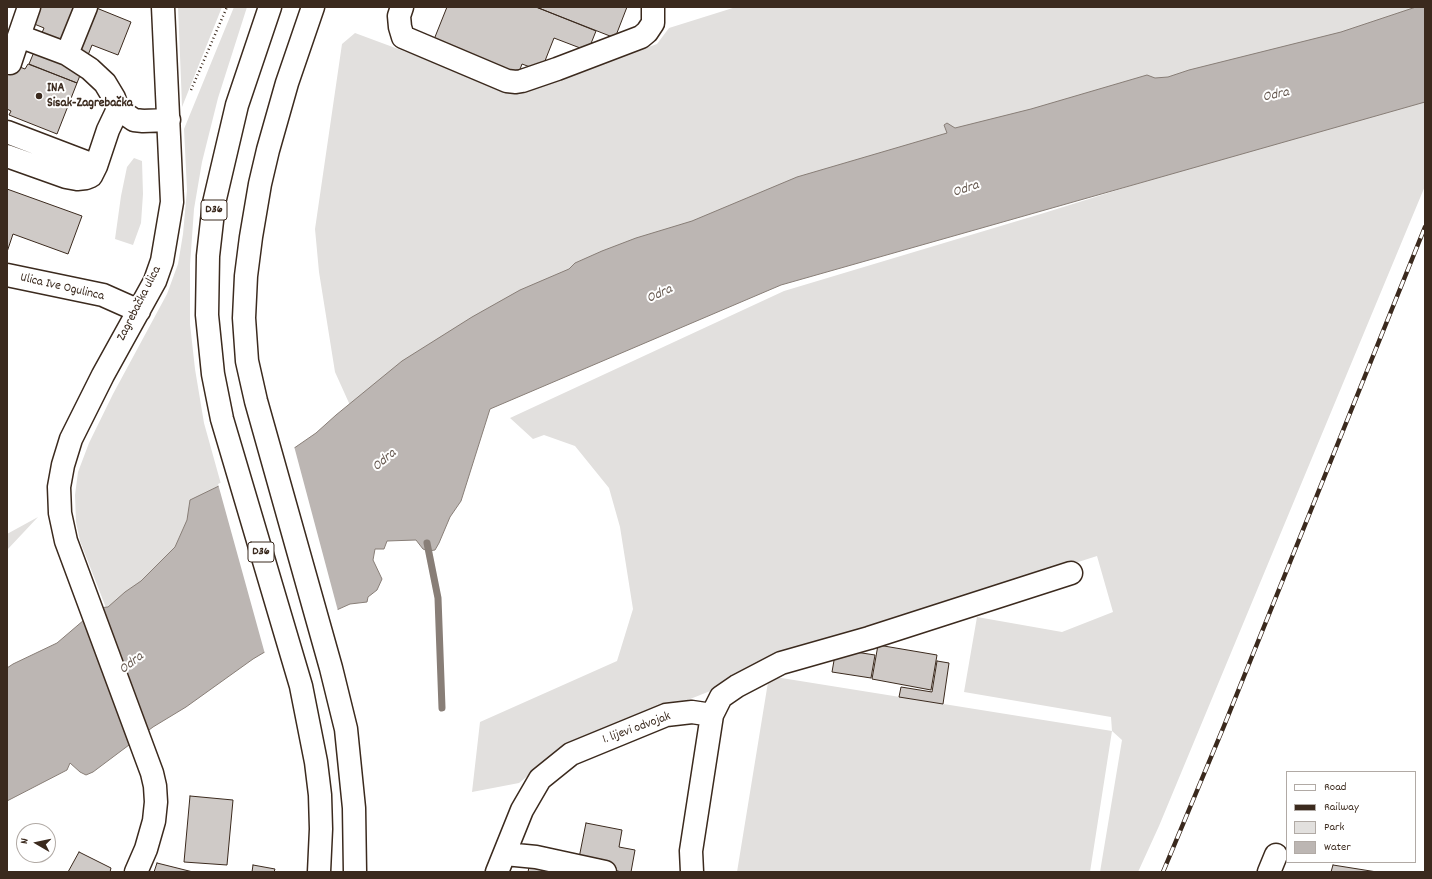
<!DOCTYPE html>
<html>
<head>
<meta charset="utf-8">
<style>
  body { margin:0 }
  #map { position:relative; width:1432px; height:879px; overflow:hidden; background:#fff; font-family:Dekko,sans-serif }
  canvas { display:block }
  .frame { position:absolute; inset:0; border:8px solid #3b2a1e; pointer-events:none }
  .legend { position:absolute; left:1286px; top:771px; width:130px; height:92px; box-sizing:border-box; background:#fff; border:1px solid #b1aaa5; margin:0; padding:5px 7px; list-style:none; font-size:12px; color:#3b2a1e }
  .legend li { display:flex; align-items:center; gap:8px; height:20px }
  .legend b { width:20px; border:1px solid #b1aaa5 }
  .north { position:absolute; left:16px; top:823px; width:40px; height:40px; box-sizing:border-box; background:#fff; border:1px solid #b1aaa5; border-radius:50%; rotate:279deg; font-size:11px; font-weight:700; line-height:16px; text-align:center; color:#3b2a1e }
  .north::after { content:''; display:block; margin:auto; width:14px; height:18px; background:#3b2a1e; clip-path:polygon(50% 0,100% 100%,50% 72%,0 100%) }
</style>
</head>
<body>
<div id="map">
<canvas width="1432" height="879"></canvas>
<div class="frame"></div>
<ul class="legend">
<li><b style="height:5px;background:#fff"></b>Road</li>
<li><b style="height:5px;background:#3b2a1e"></b>Railway</li>
<li><b style="height:11px;background:#e2e0de"></b>Park</li>
<li><b style="height:11px;background:#bcb6b3"></b>Water</li>
</ul>
<div class="north">N</div>
</div>
<script>
const c = document.querySelector('canvas').getContext('2d');
c.lineJoin = 'round';
function paint(path, color) { c.fillStyle = color; c.fill(path, 'evenodd'); }
const poly = rows => new Path2D(rows.map(r => 'M' + r).join(''));
function trace(path, color, width, dash) { c.strokeStyle = color; c.lineWidth = width; c.lineCap = dash ? 'butt' : 'round'; c.setLineDash(dash || []); c.stroke(path); }
function drawText(font, color, halo, rows, align = 'center') {
  c.font = font + ' Dekko,sans-serif'; c.lineWidth = 4; c.setLineDash([]); c.textBaseline = 'middle'; c.strokeStyle = halo; c.fillStyle = color; for (const [text, x, y, turn = 0] of rows) {
    c.save(); c.translate(x, y); c.rotate((+turn || 0) * Math.PI / 180); c.textAlign = isNaN(turn) ? turn : align; if (halo) c.strokeText(text, 0, 0); c.fillText(text, 0, 0); c.restore();
  }
}
paint(poly([
  [178,7,222,7,182,107,181,80],
  [234,7,247,7,218,98,202,162,194,209,190,265,190,324,195,369,204,423,236,538,115,631,80,541,76,522,75,495,78,472,89,443,113,394,167,294,178,264,183,234,187,190,184,129],
  [736,7,1425,7,358,423,335,372,319,272,315,229,342,44,355,33,514,92,525,91,657,44,669,28],
  [1421,95,1425,95,1425,186,1159,826,1138,872,1100,872,1122,740,1112,731,1090,872,737,872,769,676,1112,731,1111,717,964,692,977,617,1062,632,1113,612,1097,556,856,633,660,711,561,749,519,783,472,792,480,722,617,661,633,609,620,527,609,488,575,446,544,435,533,439,510,418,784,291,1044,213],
  [134,158,142,161,143,194,141,223,133,245,115,239,121,196,127,167],
  [38,517,7,550,7,534]
]), '#e2e0de');
const water = poly([
  [1416,7,1425,7,1425,102,781,285,490,409,461,501,450,517,439,543,435,550,428,551,423,549,416,540,387,541,384,549,375,549,373,560,382,579,377,590,368,597,367,602,350,604,330,613,253,659,186,707,153,727,93,772,86,775,80,772,70,763,67,770,7,801,7,668,13,664,57,643,98,608,108,607,125,592,141,581,175,547,187,520,190,500,287,453,316,433,336,415,402,361,472,317,520,290,569,269,575,263,602,251,636,238,692,221,797,177,947,133,944,125,947,123,955,128,1031,109,1147,75,1155,78,1168,77,1189,70,1341,32,1416,7]
]);
paint(water, '#bcb6b3');
trace(water, '#887e77', 1);
paint(poly([
  [294,446,338,611,265,654,218,484,286,451]
]), '#fff');
trace(poly([
  [427,543,438,598,442,708]
]), '#887e77', 7);
const building = poly([
  [32,7,94,7,131,22,118,55,92,45,77,83,29,64,44,28,27,21,32,7],
  [447,7,536,7,596,31,588,51,554,38,541,71,522,64,516,80,431,47,447,7],
  [536,7,627,7,615,38,536,7],
  [7,62,25,69,28,64,77,83,57,134,9,115,11,111,7,109,7,62],
  [7,189,82,216,68,254,13,234,7,252,7,189],
  [878,645,937,655,931,690,872,679,878,645],
  [836,649,875,655,871,678,832,672,836,649],
  [937,661,949,663,943,704,899,697,901,687,932,692,937,661],
  [190,796,233,800,227,865,184,862,190,796],
  [586,823,622,830,619,847,635,850,631,872,622,872,578,863,586,823],
  [79,852,111,868,110,872,68,872,79,852],
  [530,862,563,872,528,872,530,862],
  [157,863,193,872,154,872,157,863],
  [253,865,275,869,274,872,252,872,253,865],
  [1333,865,1377,872,1331,872,1333,865]
]);
paint(building, '#cfcac7');
trace(building, '#3b2a1e', 1);
const minor = poly([
  [29,7,19,36,67,54,90,69,105,83,114,98,118,109,134,120,143,121,169,120],
  [402,7,399,16,400,27,403,37,507,81,516,82,522,81,557,69,641,37,647,32,653,23,653,7],
  [67,54,86,7],
  [10,63,19,36],
  [7,132,96,166],
  [7,156,66,177,77,179,86,178,91,176,96,166,108,130,118,109],
  [7,275,103,295,139,311],
  [505,854,536,857,605,872],
  [136,872,146,849,154,821,156,802,155,786,152,773,66,541,60,513,59,487,63,465,71,439,103,375,155,281,162,261,172,202,163,7],
  [497,872,522,810,540,779,571,754,666,715,692,712,712,715],
  [692,872,691,851,712,715,721,697,737,686,781,663,869,638,1071,573],
  [1269,872,1276,855]
]);
const major = poly([
  [270,7,237,105,214,203,208,256,207,315,213,374,222,419,301,686,316,762,320,795,321,829,319,872],
  [313,7,287,83,268,150,260,184,251,237,246,276,244,318,247,361,256,401,331,668,346,729,354,808,355,872]
]);
trace(minor, '#3b2a1e', 25);
trace(major, '#3b2a1e', 25);
trace(poly([
  [191,90,227,7]
]), '#3b2a1e', 2.5, [1, 3]);
trace(minor, '#fff', 22);
trace(major, '#fff', 22);
const rail = poly([
  [1163,872,1224,726,1425,227]
]);
trace(rail, '#3b2a1e', 4.5);
trace(rail, '#fff', 3, [9]);
for (const [x, y, r, color] of [
  [39,96,4,"#3b2a1e"]
]) { const dot = new Path2D(); dot.arc(x, y, r, 0, 2 * Math.PI); c.fillStyle = color; c.fill(dot); trace(dot, '#fff', 1.5); }
for (const [x, y, w] of [
  [214,210,26],
  [261,552,26]
]) { const box = new Path2D(); box.roundRect(x - w / 2, y - 10, w, 20, 3); c.fillStyle = '#fff'; c.fill(box); trace(box, '#3b2a1e', 1); }
drawText('bold 12px', '#3b2a1e', null, [
  ["D36",214,210],
  ["D36",261,552]
]);
drawText('bold 13px', '#3b2a1e', '#fff', [
  ["INA",47,89],
  ["Sisak-Zagrebačka",47,104]
], 'left');
drawText('13px', '#3b2a1e', '#fff', [
  ["Ulica Ive Ogulinca",62,288,13],
  ["Zagrebačka ulica",140,304,-63],
  ["1. lijevi odvojak",637,729,-20]
]);
drawText('italic 14px', '#685b52', '#fff', [
  ["Odra",1276,96,-13],
  ["Odra",966,190,-18],
  ["Odra",660,295,-25],
  ["Odra",385,461,-40],
  ["Odra",132,664,-38]
]);
</script>
</body>
</html>
